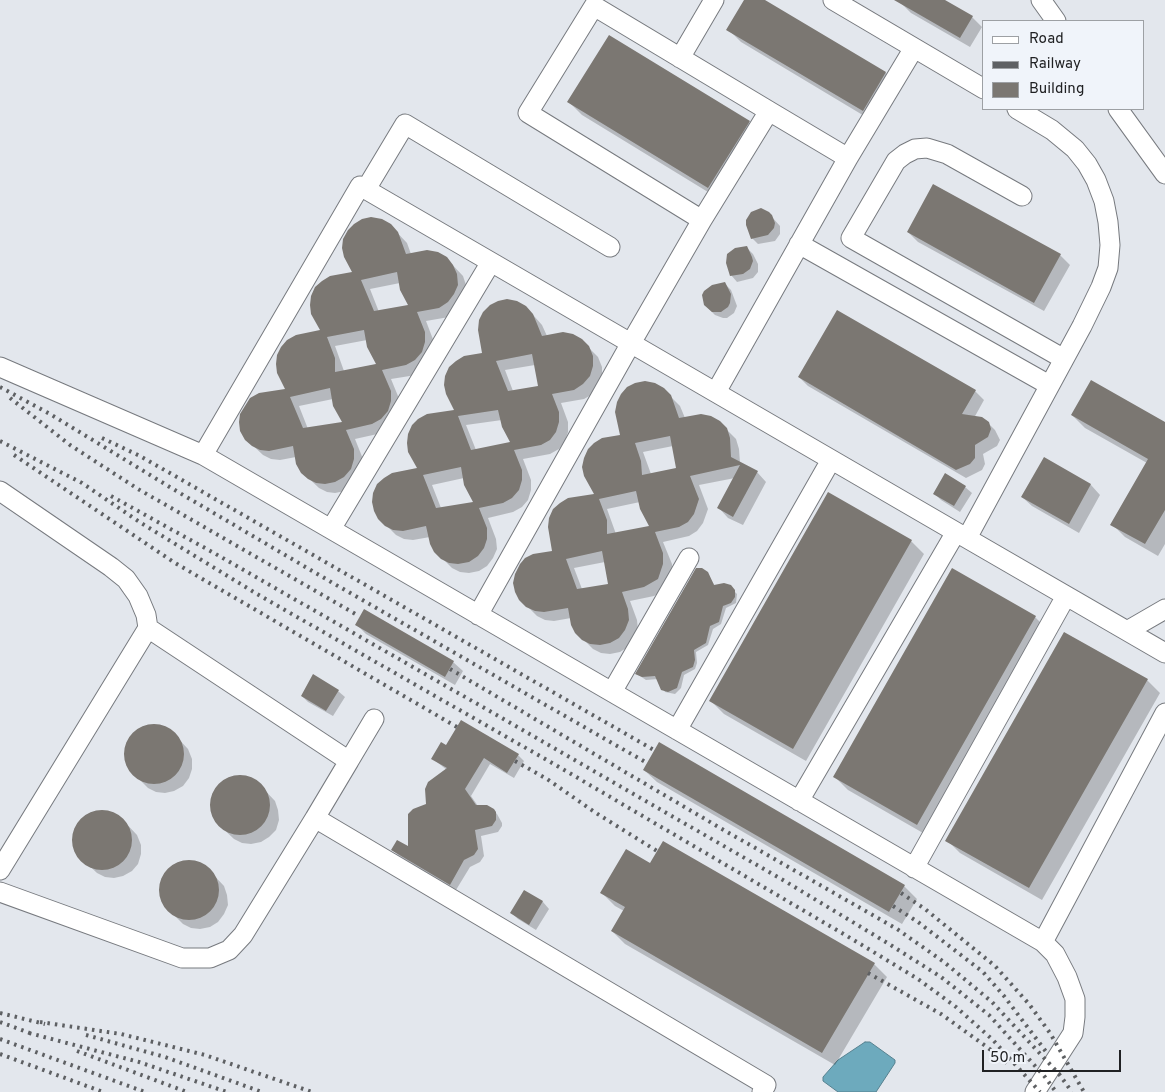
<!DOCTYPE html>
<html>
<head>
<meta charset="utf-8">
<style>
  body { margin:0 }
  #map { position:relative; width:1165px; height:1092px; overflow:hidden; background:#e3e7ed; font-family:Overpass,sans-serif }
  canvas { display:block }
  .legend { position:absolute; left:982px; top:20px; width:162px; height:90px; box-sizing:border-box; background:#f0f4fa; border:1px solid #9da0a4; margin:0; padding:6px 9px; list-style:none; font-size:15px; color:#202123 }
  .legend li { display:flex; align-items:center; gap:10px; height:25px }
  .legend b { width:25px; border:1px solid #9da0a4 }
  .scale { position:absolute; left:982px; top:1050px; width:139px; height:22px; box-sizing:border-box; border:2px solid #202123; border-top:0; padding-left:6px; font-size:15px; line-height:18px; white-space:nowrap; color:#202123; -webkit-text-stroke:4px #f0f4fa; paint-order:stroke }
</style>
</head>
<body>
<div id="map">
<canvas width="1165" height="1092"></canvas>
<ul class="legend">
<li><b style="height:6px;background:#fff"></b>Road</li>
<li><b style="height:6px;background:#5e6063"></b>Railway</li>
<li><b style="height:14px;background:#7b7772"></b>Building</li>
</ul>
<div class="scale">50 m</div>
</div>
<script>
const c = document.querySelector('canvas').getContext('2d');
c.lineJoin = 'round';
function paint(path, color) { c.fillStyle = color; c.fill(path, 'evenodd'); }
const poly = rows => new Path2D(rows.map(r => 'M' + r).join(''));
function trace(path, color, width, dash) { c.strokeStyle = color; c.lineWidth = width; c.lineCap = dash ? 'butt' : 'round'; c.setLineDash(dash || []); c.stroke(path); }
const water = poly([
  [865,1042,870,1042,895,1060,895,1063,876,1092,838,1092,823,1081,823,1077,838,1060,865,1042]
]);
paint(water, '#6daabd');
trace(water, '#56818f', 1);
paint(poly([
  [745,0,762,0,886,73,898,86,876,123,741,42,728,29],
  [903,0,943,0,972,17,982,27,970,47,911,13,901,3],
  [569,102,749,122,762,135,721,200,582,115],
  [934,185,1060,255,1070,265,1044,311,918,242,908,232],
  [771,216,780,226,780,234,775,241,758,244,752,238],
  [390,225,407,243,411,254,446,258,463,276,466,285,449,317,426,321,434,342,416,375,391,379,400,401,382,433,355,439,363,459,345,491,335,493,327,492,319,488,302,472,296,457,280,460,271,459,263,455,246,439,287,390,354,273],
  [400,283,410,306,379,312,370,289],
  [367,340,378,364,344,371,335,346],
  [333,399,343,423,308,429,299,406],
  [746,247,753,254,758,264,758,272,753,278,737,282,731,275],
  [725,284,731,290,737,306,734,313,727,318,723,318,715,315,708,308],
  [526,307,542,325,547,336,581,340,598,357,602,367,602,376,593,394,584,399,561,403,568,422,568,432,565,441,559,449,550,454,523,459,531,480,531,490,528,500,522,507,513,512,488,518,496,539,497,549,493,558,487,566,479,571,469,573,460,572,452,568,435,551,430,537,413,540,404,539,396,535,379,518,419,469,456,411,484,354],
  [535,365,539,387,513,391,505,370],
  [502,420,511,443,476,450,466,425],
  [464,478,475,503,441,508,432,485],
  [799,377,975,391,984,400,974,418,985,420,995,430,1000,440,997,446,983,454,985,464,982,470,966,478,808,386],
  [663,389,680,406,685,418,719,422,736,439,739,449,740,463,757,472,766,482,743,525,728,518,719,508,735,478,699,485,708,509,703,523,697,531,689,536,663,542,672,564,672,574,667,588,654,596,630,601,637,620,638,630,628,647,620,652,610,654,601,653,593,649,576,632,571,618,554,621,545,620,537,616,520,599,596,495,621,436],
  [673,446,677,469,651,474,643,452],
  [640,502,651,527,616,534,607,509],
  [605,562,610,585,582,589,574,568],
  [1072,415,1165,424,1165,544,1158,556,1125,537,1112,524,1147,463,1085,428],
  [1044,459,1091,485,1100,495,1079,533,1032,506,1022,497],
  [965,487,972,493,960,512,941,500,934,493],
  [911,541,924,554,806,761,724,714,711,701],
  [707,573,715,586,727,584,737,594,736,603,726,608,721,624,713,629,708,645,696,652,697,663,695,669,684,675,681,688,675,694,665,692,658,679,646,680,637,674],
  [1035,617,1048,630,930,837,848,790,835,777],
  [356,624,453,662,463,671,455,685,366,634],
  [1147,680,1160,693,1042,900,960,853,947,840],
  [338,691,345,697,333,716,308,702,302,696],
  [153,725,163,727,172,732,188,749,192,759,192,769,189,778,183,786,174,791,165,793,156,792,148,788,131,771,127,763,125,755,126,746,130,738,144,727],
  [447,747,518,755,524,761,514,778,490,764,471,796,478,806,490,807,497,814,502,823,502,826,498,832,481,836,484,856,480,862,470,867,456,890,399,856,393,850,409,848,427,805,447,770,433,759],
  [644,770,904,886,917,899,902,924,657,782],
  [239,777,249,778,258,783,275,801,278,810,279,820,276,830,269,837,261,842,251,844,242,843,234,839,217,823,213,815,211,806,213,797,216,789,223,782,231,778],
  [102,811,112,813,120,817,137,835,141,845,141,854,138,864,132,871,123,876,114,878,105,877,97,873,80,857,76,849,74,840,75,831,79,823,85,817,93,813],
  [188,861,198,863,207,868,224,886,227,895,228,905,224,914,218,922,210,927,200,929,191,928,183,924,166,907,162,899,160,891,162,882,165,874,179,863],
  [650,865,874,964,887,977,835,1065,625,944,612,931,624,911,615,906,602,893],
  [525,892,543,902,549,909,536,930,518,919,512,913]
]), '#0003');
paint(poly([
  [744,0,765,0,886,72,863,111,726,30],
  [894,0,945,0,973,16,960,38],
  [609,35,750,121,708,188,567,102],
  [933,184,1061,254,1034,303,907,232],
  [761,208,769,212,772,215,775,223,774,228,768,235,751,239,746,225,746,220,751,212],
  [371,217,382,219,391,224,398,232,406,254,427,250,438,252,447,257,453,265,457,274,458,285,454,294,448,302,439,308,417,312,425,332,425,342,422,352,415,360,406,365,382,370,391,391,391,401,388,411,381,419,372,424,346,430,354,449,354,459,351,469,344,477,335,482,325,484,316,483,308,479,301,473,296,464,293,446,269,451,260,450,252,446,245,440,240,431,239,422,240,414,250,398,259,393,285,389,277,373,276,364,277,355,281,347,287,340,296,335,320,330,311,314,310,305,311,296,315,287,322,281,330,276,352,272,344,257,342,248,343,239,348,230,354,224,362,219],
  [397,272,400,290,408,305,374,311,361,280],
  [364,330,367,347,376,364,335,372,335,358,327,337],
  [330,388,333,406,342,422,303,428,290,397],
  [747,246,752,257,753,261,750,269,743,274,730,276,726,263,727,254,735,248],
  [725,282,731,294,730,303,728,307,721,312,712,312,704,305,702,295,704,291,712,285],
  [507,299,517,301,526,306,533,314,542,336,563,332,573,334,582,339,589,346,593,356,593,366,590,376,583,384,574,390,552,394,559,412,559,422,556,432,550,440,541,445,514,450,522,470,522,480,519,490,512,498,503,503,479,508,487,528,487,539,484,548,478,556,469,562,458,564,449,563,441,559,434,552,430,544,426,526,403,531,393,530,385,526,378,519,374,511,372,502,373,493,377,484,384,478,392,473,417,468,408,452,407,443,408,434,412,425,418,419,427,414,454,410,446,394,444,385,445,376,449,367,456,361,464,356,482,353,478,330,479,320,483,312,490,305,498,301],
  [532,354,538,386,508,391,496,361],
  [498,410,502,427,510,442,471,450,458,416],
  [461,467,464,485,473,502,436,508,423,475],
  [837,310,976,390,962,414,982,417,989,422,991,429,988,437,975,445,975,458,970,464,956,470,798,377],
  [1091,380,1165,422,1165,510,1145,544,1110,525,1148,459,1071,415],
  [645,381,655,383,664,388,671,395,679,418,701,414,711,416,720,421,727,428,730,438,731,457,758,471,733,517,717,508,740,465,690,476,699,499,694,514,688,522,679,527,655,532,663,553,663,564,658,579,644,587,622,592,628,609,629,620,625,630,619,638,610,643,600,645,590,644,582,640,575,633,571,625,568,608,544,612,535,611,526,607,519,600,515,592,513,583,515,574,520,564,525,558,533,554,552,551,548,527,549,518,553,509,560,503,568,498,594,494,584,476,582,467,584,458,588,449,594,443,602,438,620,435,615,412,617,402,621,394,627,387,635,383],
  [670,436,676,468,642,475,641,461,635,443],
  [636,491,640,509,649,526,607,534,607,520,599,499],
  [602,551,608,584,577,589,566,559],
  [1044,457,1091,484,1069,524,1021,497],
  [945,473,966,486,954,506,933,494],
  [828,492,912,540,793,749,709,701],
  [696,568,702,568,708,572,714,585,724,583,731,585,735,590,735,597,731,603,723,606,719,622,710,626,706,643,694,650,695,660,693,667,682,672,677,688,668,692,661,690,655,676,642,677,635,674],
  [952,568,1036,616,917,825,833,777],
  [364,609,454,661,445,677,355,625],
  [1064,632,1148,679,1029,888,945,841],
  [313,674,339,690,326,711,301,696],
  [461,720,519,754,507,773,484,758,465,789,476,805,487,805,494,809,496,812,496,820,492,826,475,830,478,849,474,855,464,860,450,885,391,850,397,840,408,846,408,814,413,809,426,804,425,789,428,782,447,768,431,759,441,742,446,745],
  '124 754a30 30 0 1 1 60 0a30 30 0 1 1-60 0Z',
  [659,742,905,885,889,912,643,770],
  '210 805a30 30 0 1 1 60 0a30 30 0 1 1-60 0Z',
  '72 840a30 30 0 1 1 60 0a30 30 0 1 1-60 0Z',
  [663,841,875,963,822,1053,611,931,625,907,600,893,626,849,650,863],
  '159 890a30 30 0 1 1 60 0a30 30 0 1 1-60 0Z',
  [524,890,543,901,529,925,510,913]
]), '#7b7772');
const minor = poly([
  [833,0,984,89],
  [1041,0,1056,21],
  [680,58,714,0],
  [1118,109,1165,174],
  [848,158,914,48],
  [366,189,405,124,610,247],
  [1022,196,947,154,927,148,915,149,905,154,896,161,851,238,1064,359],
  [799,244,1049,385],
  [491,262,956,532,799,801],
  [0,367,203,455,1043,942,1165,713],
  [716,392,848,158,769,111],
  [203,455,360,186,491,262,331,529],
  [0,491,111,567,126,579,138,596,146,615,148,628,349,761,315,818,766,1085,762,1092],
  [956,532,1165,653],
  [967,538,1082,326,1101,287,1108,268,1110,245,1108,222,1104,201,1096,180,1087,164,1075,149,1052,130,1017,109],
  [478,615,631,343,702,220,528,113,594,6,769,111,702,220],
  [1127,631,1165,609],
  [612,692,689,558],
  [677,730,831,460],
  [349,761,374,719],
  [914,868,1066,596],
  [0,870,148,628],
  [0,892,182,958,210,958,229,950,243,935,315,818],
  [1035,1092,1073,1033,1075,1017,1075,999,1067,977,1055,954,1043,942]
]);
trace(minor, '#777a7f', 21);
trace(minor, '#fff', 19);
trace(poly([
  [0,387,50,414,173,489,331,582,647,763],
  [10,398,70,445,138,489,359,616],
  [102,438,140,456,654,750],
  [0,441,82,483,141,523,257,594,566,771,852,939,918,979,956,1007,993,1040,1040,1092],
  [14,455,175,563,457,727],
  [111,496,214,553,514,725,788,883,889,944,941,977,989,1015,1045,1077,1056,1092],
  [450,669,722,829,897,929,944,962,992,1002,1059,1074,1072,1092],
  [515,761,547,779,596,813,657,851],
  [901,893,925,909,995,966,1029,1004,1050,1033,1084,1092],
  [893,906,918,922,983,972,1004,996,1047,1053],
  [868,973,941,1014,987,1047,1007,1063],
  [0,1013,45,1024],
  [0,1022,35,1035],
  [40,1022,121,1034,205,1055,312,1092],
  [29,1033,139,1062,227,1092],
  [86,1035,165,1057,262,1092],
  [0,1039,145,1092],
  [77,1051,187,1092],
  [0,1054,103,1092]
]), '#5e6063', 4, [2.5, 5]);
</script>
</body>
</html>
